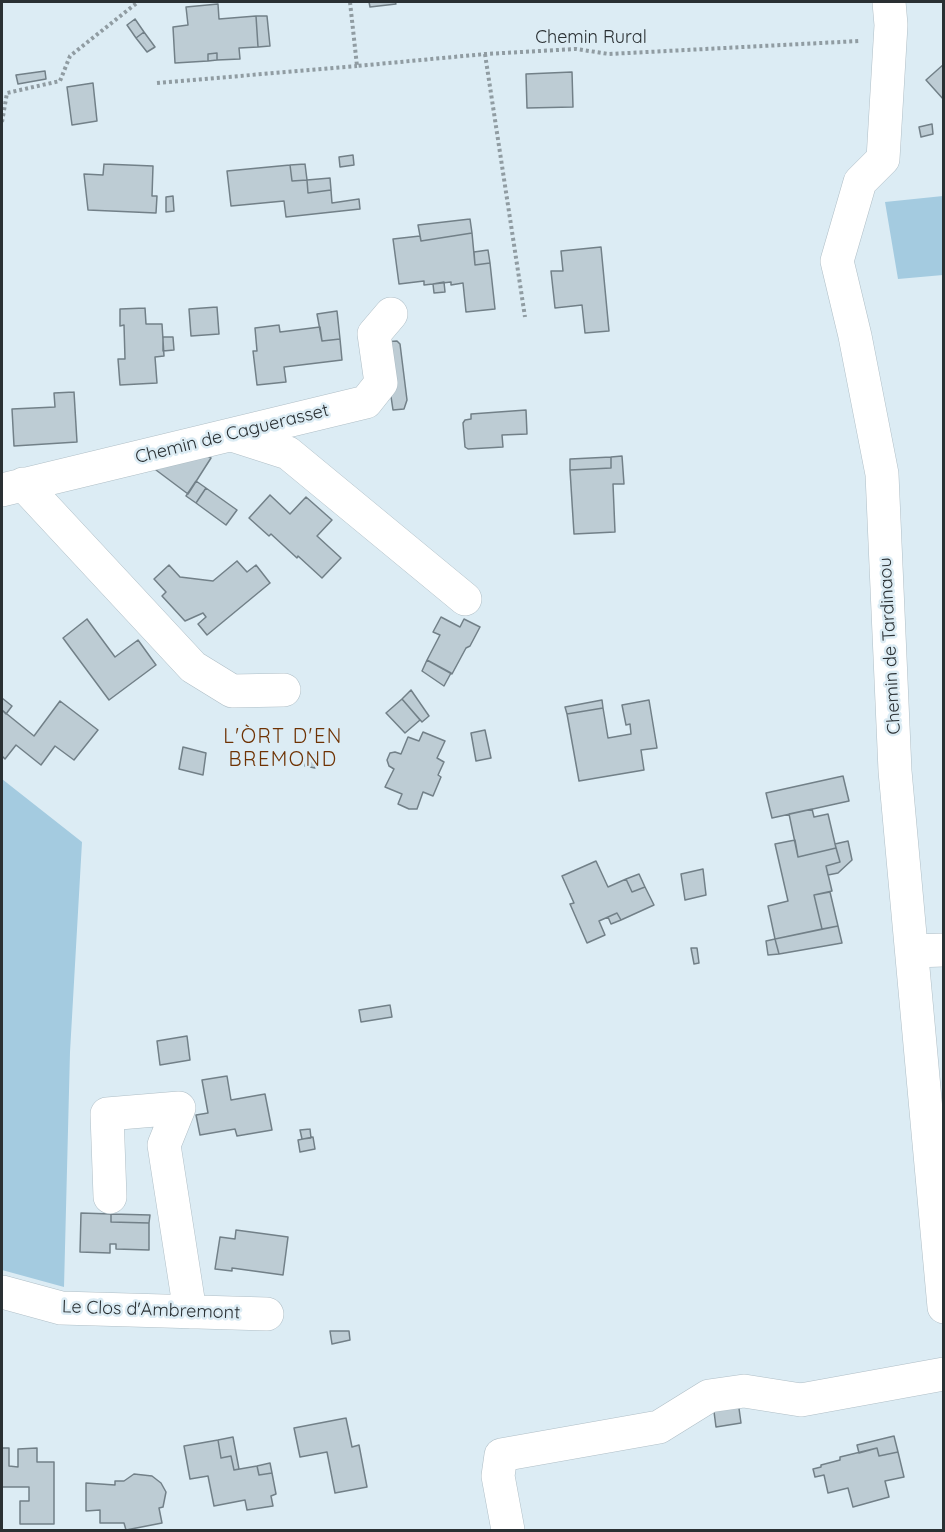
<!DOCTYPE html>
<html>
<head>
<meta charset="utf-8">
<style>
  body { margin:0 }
  #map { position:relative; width:945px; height:1532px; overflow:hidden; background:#dcecf4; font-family:Quicksand,sans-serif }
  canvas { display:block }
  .frame { position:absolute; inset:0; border:3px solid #2a3033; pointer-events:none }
</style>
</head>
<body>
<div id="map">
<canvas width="945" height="1532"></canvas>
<div class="frame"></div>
</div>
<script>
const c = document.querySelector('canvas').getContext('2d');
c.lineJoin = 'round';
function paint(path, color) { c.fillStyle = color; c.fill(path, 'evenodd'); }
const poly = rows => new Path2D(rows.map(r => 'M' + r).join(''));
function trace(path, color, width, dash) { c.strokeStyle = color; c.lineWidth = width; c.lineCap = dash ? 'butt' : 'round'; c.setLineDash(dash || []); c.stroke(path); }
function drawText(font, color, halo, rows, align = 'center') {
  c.font = font + ' Quicksand,sans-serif'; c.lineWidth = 5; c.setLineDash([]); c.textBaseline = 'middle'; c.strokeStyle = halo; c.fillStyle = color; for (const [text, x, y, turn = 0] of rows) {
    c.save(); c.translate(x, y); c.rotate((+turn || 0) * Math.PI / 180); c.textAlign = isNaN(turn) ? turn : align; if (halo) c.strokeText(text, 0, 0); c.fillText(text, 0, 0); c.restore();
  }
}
paint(poly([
  [943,196,943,275,898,279,885,202],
  [2,779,82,842,70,1052,64,1287,2,1270]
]), '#a4cbe0');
const building = poly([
  [369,2,395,2,396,4,370,7,369,2],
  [218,4,219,19,256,16,258,47,239,48,240,59,217,60,217,53,208,54,208,61,175,63,173,27,188,25,186,7,218,4],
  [256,16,267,16,270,46,258,47,256,16],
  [135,19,144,32,136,38,127,25,135,19],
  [144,32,155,47,147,52,136,38,144,32],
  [217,53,217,60,208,61,208,54,217,53],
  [944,64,944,100,926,80,944,64],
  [45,71,46,79,18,84,16,75,45,71],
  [572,72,573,107,527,108,526,74,572,72],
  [93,83,97,121,72,125,67,87,93,83],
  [932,124,933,134,921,137,919,127,932,124],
  [353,155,354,165,340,167,339,157,353,155],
  [104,164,153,166,152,196,157,196,156,213,88,210,84,174,103,175,104,164],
  [305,164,307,180,292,181,290,165,305,164],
  [290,165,292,181,307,180,308,193,331,190,332,203,359,199,360,209,286,217,284,201,231,206,227,171,290,165],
  [330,178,331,190,308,193,307,180,330,178],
  [173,196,174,211,166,212,166,197,173,196],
  [470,219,472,233,421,241,418,225,470,219],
  [472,233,475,265,490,263,495,309,466,312,463,283,451,285,451,282,424,285,424,281,399,284,393,239,420,236,421,241,472,233],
  [601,247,609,331,585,333,582,305,555,308,551,271,563,271,561,251,601,247],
  [488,250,490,263,475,265,474,252,488,250],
  [444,282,445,292,434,293,433,284,444,282],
  [217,307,219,334,191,336,189,309,217,307],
  [145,308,146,324,162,324,164,356,155,357,157,383,120,385,118,359,125,359,124,325,120,326,120,309,145,308],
  [337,311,340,339,322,341,317,314,337,311],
  [279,325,280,332,320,327,322,341,340,339,342,360,284,367,286,382,257,385,253,351,257,351,255,328,279,325],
  [163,337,173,337,174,350,163,351,163,337],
  [397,341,400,344,407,400,404,409,393,410,383,342,397,341],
  [74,392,77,442,14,446,12,409,55,407,54,393,74,392],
  [526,410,527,434,502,435,503,447,468,449,465,447,463,423,465,420,471,419,471,414,526,410],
  [194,449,211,458,188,494,152,467,194,449],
  [622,456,624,484,613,484,615,532,574,534,570,470,611,468,611,457,622,456],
  [611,457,611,468,570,470,570,459,611,457],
  [196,481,206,488,196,503,186,496,196,481],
  [206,488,237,510,226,525,196,503,206,488],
  [270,495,290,514,306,497,332,520,317,536,341,558,322,578,298,556,297,558,271,534,269,536,249,518,270,495],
  [237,561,247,572,256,565,270,583,207,635,198,624,206,617,203,613,185,621,162,596,166,592,154,579,169,565,180,577,213,581,237,561],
  [441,617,460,627,464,619,480,627,470,646,466,648,452,674,427,660,440,635,433,632,441,617],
  [87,619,115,657,138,640,156,665,109,700,63,638,87,619],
  [427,660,451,673,444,686,422,671,427,660],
  [411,690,429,716,422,722,402,699,411,690],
  [2,698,12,706,6,714,2,710,2,698],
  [402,699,420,720,405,733,386,713,402,699],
  [602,700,603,708,567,714,565,707,602,700],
  [649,700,657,748,641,750,644,770,579,781,567,714,603,708,608,738,631,734,630,724,626,725,622,705,649,700],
  [60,701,98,730,74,760,55,746,41,765,16,745,5,759,2,756,2,710,34,736,60,701],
  [485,730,491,758,476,761,471,733,485,730],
  [423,732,445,741,437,758,444,762,438,775,441,777,433,796,423,792,417,809,409,809,398,804,402,794,385,787,394,769,389,766,387,760,390,753,395,752,401,754,408,737,419,741,423,732],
  [183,747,206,753,203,775,179,769,183,747],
  [307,754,317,756,315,768,305,766,307,754],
  [843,776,849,801,772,818,766,793,843,776],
  [812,809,814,817,828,814,836,848,798,857,789,814,812,809],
  [795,840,798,857,836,848,840,862,826,866,832,891,814,895,822,929,775,939,768,906,788,901,775,844,795,840],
  [848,841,852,860,838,873,828,875,826,866,840,862,835,844,848,841],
  [596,861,608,887,626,879,632,892,645,887,654,905,621,920,617,913,599,921,605,935,587,943,570,904,574,903,562,876,596,861],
  [703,869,706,895,685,900,681,874,703,869],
  [639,874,645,887,632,892,626,879,639,874],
  [830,892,838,926,822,929,814,895,830,892],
  [617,913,621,920,611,924,608,917,617,913],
  [838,926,842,943,779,954,775,939,838,926],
  [775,939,779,954,768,955,766,941,775,939],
  [691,948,697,948,699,963,694,964,691,948],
  [390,1005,392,1017,361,1022,359,1010,390,1005],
  [187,1036,190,1060,160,1065,157,1041,187,1036],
  [227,1076,231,1100,265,1094,272,1130,237,1136,235,1129,200,1135,196,1115,208,1113,202,1080,227,1076],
  [310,1129,311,1138,302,1139,300,1130,310,1129],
  [313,1137,315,1149,300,1152,298,1140,313,1137],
  [81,1213,111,1214,111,1222,149,1223,149,1250,116,1249,116,1244,110,1244,110,1253,80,1252,81,1213],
  [111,1214,150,1215,149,1223,111,1222,111,1214],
  [236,1230,288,1237,283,1275,232,1268,232,1271,215,1269,220,1237,235,1239,236,1230],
  [330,1331,349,1331,350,1340,332,1344,330,1331],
  [738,1401,741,1423,716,1427,713,1404,738,1401],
  [346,1418,352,1447,359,1445,367,1487,335,1493,327,1452,300,1457,294,1428,346,1418],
  [894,1436,898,1452,879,1456,877,1448,859,1453,857,1445,894,1436],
  [233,1437,239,1469,234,1470,231,1456,221,1458,218,1440,233,1437],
  [218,1440,221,1458,231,1456,234,1470,257,1466,259,1475,272,1473,276,1494,271,1496,273,1506,247,1510,245,1500,214,1506,208,1476,190,1479,184,1446,218,1440],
  [2,1448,9,1448,9,1466,18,1467,18,1449,37,1448,37,1462,54,1462,54,1524,20,1524,20,1501,29,1501,29,1487,2,1487,2,1448],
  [877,1448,879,1456,898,1452,904,1477,885,1481,889,1497,853,1507,848,1488,828,1493,824,1475,815,1477,813,1469,821,1467,821,1465,840,1460,840,1457,877,1448],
  [270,1463,272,1473,259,1475,257,1466,270,1463],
  [134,1474,152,1476,161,1483,166,1492,163,1507,159,1508,162,1523,126,1530,124,1523,100,1523,100,1510,86,1511,86,1483,115,1485,115,1481,124,1481,134,1474]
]);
paint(building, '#bdccd4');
trace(building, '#728088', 1.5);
const minor = poly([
  [889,2,891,25,883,159,860,182,837,261,855,336,882,474,895,771,944,1307],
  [232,435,288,453,465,599],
  [23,484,193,667,232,691,284,690],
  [2,490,366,402,381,383,374,334,391,314],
  [913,951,944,950],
  [110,1197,107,1114,179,1108,164,1145,190,1312],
  [2,1292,61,1308,267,1314],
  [508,1530,498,1476,501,1455,659,1427,709,1396,744,1391,801,1400,944,1374]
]);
trace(minor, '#afbec6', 34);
trace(poly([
  [350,2,357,66,485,54,576,49,609,54,859,41],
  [485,54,525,317],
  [157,83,357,66],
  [2,122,7,93,60,81,70,56,138,2]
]), '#909ca2', 4, [3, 3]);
trace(minor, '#fff', 33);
drawText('18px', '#2a3033', '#dcecf4', [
  ["Chemin Rural",591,38],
  ["Chemin de Caguerasset",232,434,-14],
  ["Chemin de Tardinaou",890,646,-93],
  ["Le Clos d'Ambremont",151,1310,2]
]);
c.letterSpacing = '1.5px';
drawText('20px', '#6e3203', '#dcecf4', [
  ["L'ÒRT D'EN",283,737],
  ["BREMOND",283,760]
]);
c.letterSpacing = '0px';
</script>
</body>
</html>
